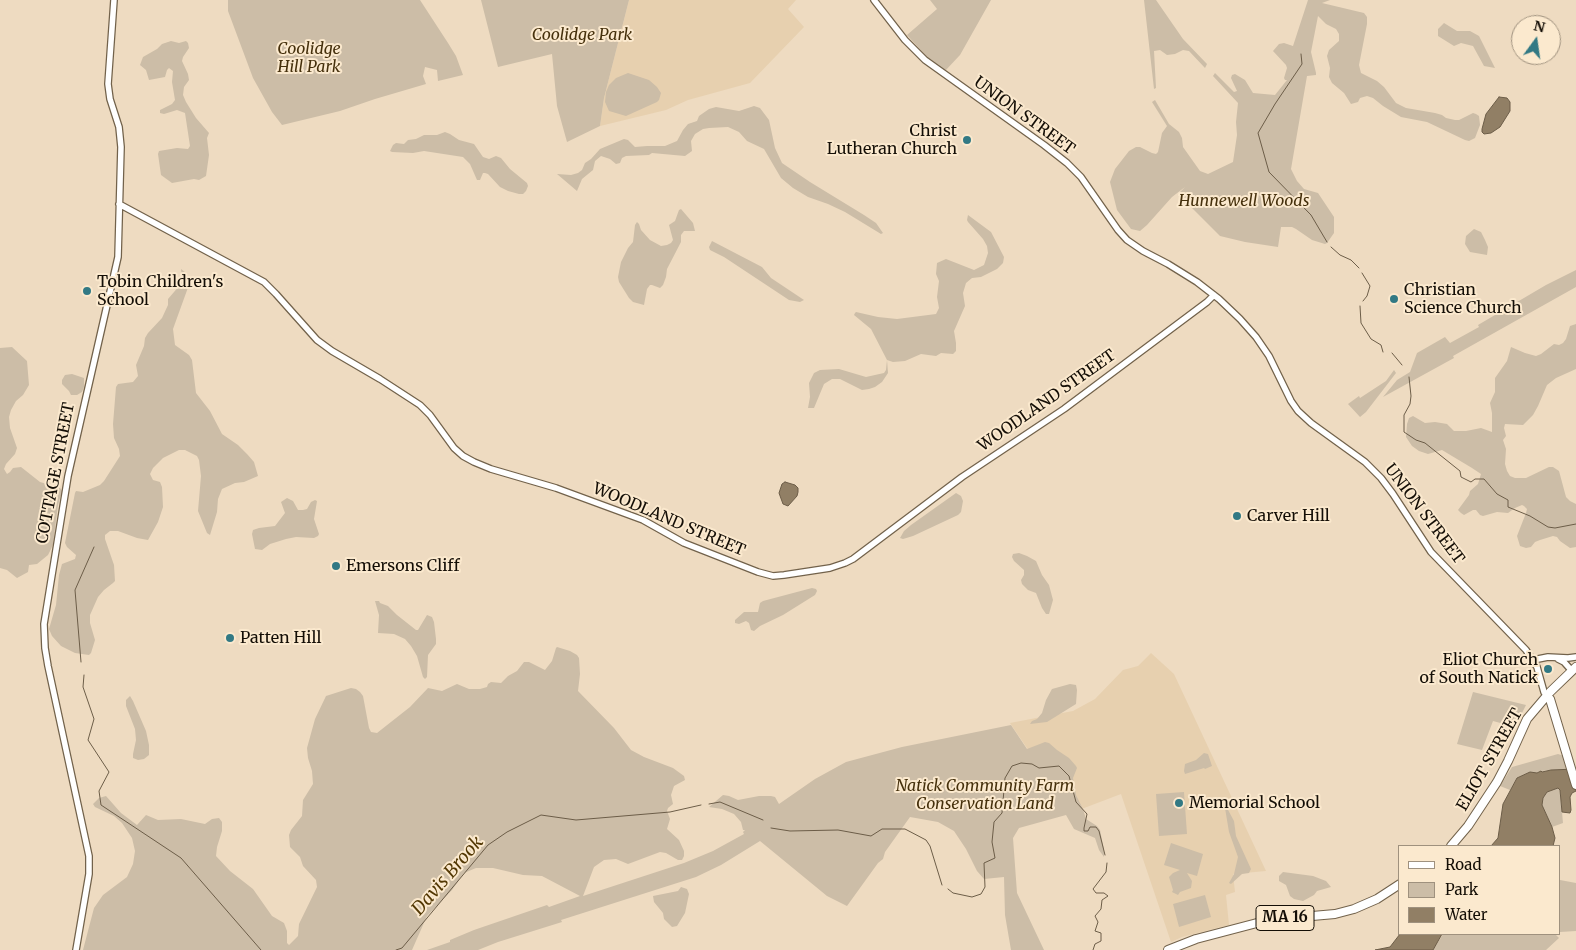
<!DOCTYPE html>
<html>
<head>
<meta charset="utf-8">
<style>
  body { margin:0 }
  #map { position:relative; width:1576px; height:950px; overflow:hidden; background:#eedbc1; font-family:Merriweather,serif }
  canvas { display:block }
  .legend { position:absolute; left:1398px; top:845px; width:162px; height:90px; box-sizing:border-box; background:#fbe9ce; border:1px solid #9f917e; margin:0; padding:6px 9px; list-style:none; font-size:15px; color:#140e06 }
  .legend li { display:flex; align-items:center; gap:10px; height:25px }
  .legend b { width:25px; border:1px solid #9f917e }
  .north { position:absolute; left:1511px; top:15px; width:50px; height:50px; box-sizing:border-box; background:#fbe9ce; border:1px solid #9f917e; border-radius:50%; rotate:14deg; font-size:14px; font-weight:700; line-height:20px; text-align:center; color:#140e06 }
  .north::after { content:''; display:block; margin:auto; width:18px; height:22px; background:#327984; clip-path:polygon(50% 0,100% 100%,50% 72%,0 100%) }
</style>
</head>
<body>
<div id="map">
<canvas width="1576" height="950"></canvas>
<ul class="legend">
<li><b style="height:6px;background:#fff"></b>Road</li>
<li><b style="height:14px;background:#ccbda7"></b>Park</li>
<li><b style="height:14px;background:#917f65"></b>Water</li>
</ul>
<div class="north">N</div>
</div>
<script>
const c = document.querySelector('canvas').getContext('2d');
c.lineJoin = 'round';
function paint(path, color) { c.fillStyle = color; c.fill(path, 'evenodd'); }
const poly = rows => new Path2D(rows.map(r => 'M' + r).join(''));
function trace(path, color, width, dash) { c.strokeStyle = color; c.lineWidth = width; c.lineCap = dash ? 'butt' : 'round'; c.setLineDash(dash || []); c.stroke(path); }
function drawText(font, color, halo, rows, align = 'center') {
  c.font = font + ' Merriweather,serif'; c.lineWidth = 4; c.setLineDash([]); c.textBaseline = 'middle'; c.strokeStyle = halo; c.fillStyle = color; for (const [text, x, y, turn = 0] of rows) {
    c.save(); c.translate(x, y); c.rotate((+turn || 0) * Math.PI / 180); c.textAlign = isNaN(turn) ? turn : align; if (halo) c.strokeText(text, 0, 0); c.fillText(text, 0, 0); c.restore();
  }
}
paint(poly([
  [629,0,796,0,788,9,804,27,750,83,688,100,666,110,600,126,604,98],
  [1151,653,1174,674,1266,871,1233,874,1235,892,1226,895,1229,925,1182,937,1171,942,1121,794,1071,813,1010,723,1073,711,1095,699,1123,670,1138,666]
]), '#e7d0af');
paint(poly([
  [228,0,420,0,448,43,456,56,463,75,438,81,437,70,425,67,423,76,426,84,375,99,340,111,282,125,272,112,253,78,228,11],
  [481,0,629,0,604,98,600,126,567,142,557,106,552,54,498,67],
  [930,0,991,0,960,55,945,71,927,57,907,35,937,9],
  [1144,0,1156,0,1183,39,1207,64,1205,68,1189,51,1183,50,1175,54,1167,55,1160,50,1154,51,1156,88,1154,89],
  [1308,0,1330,0,1322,3,1364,13,1367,17,1367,24,1359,65,1361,73,1377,81,1384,87,1396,103,1406,108,1435,113,1442,115,1446,118,1455,120,1459,120,1473,113,1476,114,1479,116,1480,125,1475,138,1469,141,1465,140,1427,122,1401,117,1383,106,1373,98,1367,96,1360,98,1358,102,1351,104,1344,93,1332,83,1329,77,1330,68,1327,56,1329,50,1339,41,1339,34,1336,29,1326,24,1318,16,1311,52,1316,73,1316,75,1307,76,1291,169,1297,181,1304,189,1318,193,1334,217,1334,233,1327,243,1325,244,1312,240,1296,229,1292,227,1281,227,1278,247,1245,242,1220,236,1178,194,1185,187,1172,197,1147,225,1140,231,1131,229,1117,210,1110,182,1115,169,1129,151,1136,147,1140,147,1152,153,1156,154,1158,152,1162,133,1167,126,1152,102,1155,100,1169,124,1179,132,1182,138,1183,147,1200,171,1208,174,1233,162,1237,135,1236,122,1238,103,1213,76,1215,73,1234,92,1237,91,1231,78,1232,75,1235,74,1245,80,1253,93,1275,95,1287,80,1285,80,1284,78,1287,68,1286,65,1273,51,1279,44,1284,43,1293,46],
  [1444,23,1457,31,1470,31,1479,36,1495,68,1484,66,1473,46,1461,43,1454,46,1438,36,1438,29],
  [171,41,179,43,186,41,188,43,189,48,183,57,182,61,188,74,189,80,184,87,183,95,186,102,196,118,209,133,207,138,209,155,206,176,199,180,194,179,172,183,161,175,158,154,159,151,177,148,188,149,190,146,185,113,177,110,164,114,160,113,160,110,172,104,175,100,172,82,173,71,169,68,167,70,165,77,149,80,146,70,140,65,143,57,157,49,162,44],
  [628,73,649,80,657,87,661,93,659,100,657,102,626,116,609,111,605,102,606,92,609,85,616,78],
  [754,106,760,108,769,120,775,148,782,163,810,182,864,215,876,223,883,233,881,234,845,212,828,204,808,197,793,188,781,178,764,149,747,141,739,132,728,127,709,128,703,129,695,134,691,141,692,151,685,156,652,153,649,155,626,156,622,158,620,163,616,164,610,159,601,156,595,161,593,170,582,179,577,191,557,174,571,175,578,173,582,170,585,163,591,159,600,149,624,139,628,140,635,147,647,146,665,146,677,141,683,130,688,124,697,121,699,116,709,109,716,107,739,111],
  [445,132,450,134,459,140,474,144,483,157,489,159,496,156,501,158,510,169,527,183,528,186,526,191,523,194,519,194,508,191,500,187,488,174,485,173,483,173,480,180,477,180,470,164,463,157,424,151,413,153,392,152,390,151,393,145,396,143,404,144,408,140,416,139,424,135,437,135],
  [681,209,693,223,695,231,684,231,681,235,681,242,667,269,666,277,663,285,660,288,652,285,650,285,647,289,644,305,633,302,629,298,619,282,618,277,621,262,628,248,633,242,635,225,637,222,639,224,641,230,650,240,661,246,667,245,671,243,673,240,669,225,675,221,679,210],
  [968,215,991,232,1004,257,1003,263,997,269,981,277,972,278,966,283,963,293,965,306,954,331,956,343,956,351,953,354,941,353,936,356,921,354,905,361,893,362,887,360,888,373,882,382,875,387,869,389,862,390,840,379,832,379,824,384,814,408,808,408,810,397,809,383,814,373,820,370,839,369,866,377,884,373,886,370,887,360,871,329,854,315,855,313,856,312,878,317,897,319,936,314,939,308,937,297,939,281,936,274,937,263,946,259,974,270,984,265,988,253,987,246,983,239,968,222,967,220],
  [1474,229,1481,232,1485,240,1488,247,1487,255,1470,252,1465,244,1466,236],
  [712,241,762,267,771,278,804,300,800,302,789,300,724,257,710,250,709,247],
  [181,269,186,273,190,282,173,329,175,345,189,355,192,360,196,393,210,411,222,434,238,445,247,454,254,462,258,476,244,482,235,483,222,489,218,499,217,512,210,535,207,533,198,511,201,476,199,460,197,456,185,450,179,450,163,458,153,468,150,474,153,480,160,482,162,487,163,507,158,522,148,540,137,538,118,531,110,531,105,535,105,539,114,565,115,581,113,583,104,590,98,597,90,615,90,623,95,640,91,653,89,655,75,653,61,646,52,636,49,629,56,605,59,575,62,564,75,559,76,555,67,547,65,543,75,493,76,491,83,492,100,485,104,481,120,456,119,449,114,438,113,424,116,387,118,384,133,382,138,376,136,365,144,346,145,338,148,333,162,318,168,305,168,299,180,285,182,278],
  [1576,270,1576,287,1453,356,1454,358,1383,397,1397,380,1410,372,1417,353,1445,337,1450,343,1479,327,1478,325,1546,285],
  [1576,324,1576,369,1556,378,1547,385,1538,406,1533,415,1523,425,1505,424,1504,428,1506,436,1503,440,1506,449,1505,464,1507,471,1510,476,1515,478,1526,478,1549,467,1553,467,1559,471,1566,497,1570,501,1576,504,1576,547,1570,548,1560,541,1557,537,1553,536,1540,540,1535,542,1531,547,1526,548,1520,546,1517,536,1526,513,1527,509,1524,506,1522,505,1515,508,1508,513,1497,512,1483,516,1480,515,1476,510,1473,510,1464,515,1461,513,1458,510,1469,495,1470,491,1478,484,1481,474,1472,468,1442,450,1428,454,1419,451,1412,446,1406,437,1407,424,1409,418,1413,416,1425,423,1435,422,1447,424,1454,431,1466,431,1481,428,1492,432,1492,413,1490,403,1495,392,1495,378,1507,361,1511,347,1525,353,1536,356,1541,354,1554,344,1559,345,1563,343,1566,339,1570,326],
  [12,347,27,361,29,385,23,395,16,401,11,410,9,417,10,428,17,448,15,454,6,464,4,469,7,474,10,472,13,468,21,467,40,482,60,488,62,491,58,505,53,544,51,549,48,555,37,564,29,565,28,572,17,578,7,570,0,568,0,348],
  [1394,370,1396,373,1366,412,1360,417,1348,404,1359,396,1360,398,1386,381],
  [72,374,84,378,84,387,82,392,77,395,71,395,69,391,62,384,62,380,65,375],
  [956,493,961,496,963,501,961,512,958,515,913,536,903,539,900,538,904,531,911,525],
  [287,498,293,501,298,510,303,510,307,509,311,502,315,500,317,501,314,519,319,534,318,536,314,538,296,537,286,539,270,544,262,550,255,549,252,534,253,530,259,528,275,526,285,513,281,502],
  [1019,553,1027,556,1036,561,1042,575,1049,585,1053,600,1049,614,1046,614,1042,608,1036,593,1028,590,1022,584,1021,580,1024,575,1024,570,1014,561,1012,557,1013,554],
  [812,588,816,589,817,591,815,595,783,615,760,626,754,631,751,630,749,623,746,621,739,624,735,623,735,620,744,612,758,612,760,603,763,601],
  [375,601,379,601,380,603,388,606,397,615,416,630,418,630,427,615,432,617,434,622,436,639,436,644,428,655,427,677,425,679,423,677,417,656,411,646,405,639,394,634,378,633,379,615],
  [557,647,570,651,577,655,579,658,580,674,578,691,614,728,631,750,644,757,673,768,684,776,685,780,674,786,671,795,673,804,668,808,667,811,670,819,667,829,679,840,684,851,684,856,682,860,678,860,666,853,660,852,628,864,616,859,604,860,594,867,583,896,684,863,713,851,744,834,743,832,745,830,743,830,741,822,734,814,722,809,709,807,723,795,729,796,738,800,759,796,771,796,775,797,779,804,815,779,846,762,902,747,1011,725,1027,749,1045,742,1049,743,1057,750,1069,758,1076,766,1077,768,1073,778,1076,795,1083,809,1086,819,1097,826,1100,830,1104,850,1104,857,1099,850,1095,838,1074,829,1066,815,1019,828,1013,838,1017,893,1044,950,1011,950,1005,915,1004,877,984,879,977,871,966,849,954,831,938,822,910,817,885,852,883,859,878,863,847,906,827,896,760,841,721,865,696,877,561,920,562,922,498,942,478,950,427,950,450,942,450,940,474,930,547,905,549,907,580,896,542,876,523,875,493,868,476,868,464,873,452,890,427,916,412,950,83,950,94,908,103,895,127,877,133,864,135,851,132,838,122,823,114,816,95,807,93,804,99,798,106,796,121,813,137,825,146,815,158,820,181,819,205,824,212,819,219,818,222,822,222,831,217,847,216,856,230,871,253,889,272,916,284,923,287,931,287,943,289,945,298,936,299,924,317,887,316,880,303,866,300,857,290,847,289,835,291,830,302,816,303,800,313,784,312,771,308,758,307,748,315,719,326,696,351,688,356,689,360,692,363,696,369,728,371,732,377,733,410,707,428,688,442,691,457,684,469,689,480,689,487,687,488,684,491,682,501,683,508,676,517,671,524,662,529,662,545,670,552,661,556,648],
  [1070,684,1076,685,1077,690,1076,704,1047,722,1030,724,1032,721,1037,719,1042,713,1046,700,1052,689],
  [1473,692,1526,705,1515,727,1493,721,1482,750,1457,744],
  [130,696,133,701,146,731,149,745,149,755,144,759,138,760,133,758,133,754,136,740,135,729,126,706,126,700],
  [1204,753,1208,754,1212,766,1205,769,1204,768,1185,774,1184,771,1185,764,1196,760],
  [1558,754,1564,756,1569,769,1541,771,1537,773,1525,774,1517,778,1510,790,1500,786,1512,767],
  [1557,788,1560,790,1563,823,1552,827,1542,805,1542,800,1547,792],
  [1184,792,1187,834,1159,836,1156,794],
  [1225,808,1227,808,1234,821,1236,836,1251,869,1249,873,1242,874,1231,884,1229,883,1234,874,1238,857,1229,832],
  [1171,843,1203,854,1197,876,1187,873,1192,881,1191,888,1180,892,1178,895,1172,892,1173,890,1169,877,1173,873,1180,870,1164,865],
  [1283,872,1313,876,1326,881,1331,887,1317,891,1314,895,1303,901,1294,899,1290,896,1286,885,1279,881,1279,876],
  [1560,880,1576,883,1576,931,1560,932],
  [681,887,687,889,689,894,685,913,677,926,672,927,664,919,663,913,654,902,653,896,678,891],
  [1205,895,1211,917,1179,927,1173,904],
  [1443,934,1555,934,1559,938,1546,950,1433,950]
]), '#ccbda7');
const water = poly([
  [1499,97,1507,98,1510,102,1510,111,1500,127,1491,133,1484,134,1482,132,1482,129,1486,114,1499,97],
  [785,482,795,485,798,488,798,492,797,496,788,506,783,504,779,493,782,484,785,482],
  [1576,769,1576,791,1572,793,1570,797,1571,810,1570,813,1562,812,1560,790,1558,788,1547,792,1543,798,1542,805,1552,827,1555,838,1553,846,1491,846,1498,838,1503,804,1517,778,1530,772,1537,773,1541,771,1542,772,1551,770,1576,769],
  [1400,934,1442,934,1433,950,1375,950,1390,947,1400,934]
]);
paint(water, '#917f65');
trace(water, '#6c5d48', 1);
trace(poly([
  [1301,54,1302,64,1275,104,1258,133,1269,172,1311,215,1327,242],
  [1331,247,1340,255,1351,260,1359,268],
  [1362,273,1370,286,1367,296,1363,301],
  [1360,306,1361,323,1371,339,1381,345,1383,352],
  [1392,353,1402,365],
  [1409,377,1411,396,1410,404,1404,415,1404,432,1416,440,1425,443,1460,471,1461,477,1471,482,1475,479,1484,479,1497,494,1508,500,1508,507,1530,516,1548,527,1555,528,1576,524],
  [81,662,75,590,94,547],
  [84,675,83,687,94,719,88,740,109,772,99,791,101,805,181,858,261,950],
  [709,804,720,802,763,820],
  [771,828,790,831,838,830,871,836,882,829,905,829,926,840,930,846,942,885],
  [948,889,953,893,972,897,981,894,985,887,984,863,995,858,992,842,994,822,1002,813,1005,778,1012,766,1021,763,1032,764,1039,768,1059,766,1069,776,1076,802,1087,814,1084,828,1084,831,1088,831,1090,827,1096,827,1099,831,1105,855],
  [396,950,402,948,488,845,507,832,541,815,576,820,670,812,701,805],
  [1093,950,1095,944,1101,941,1101,933,1095,931,1098,922,1095,916,1101,909,1102,900,1108,896,1104,893,1096,893,1093,889,1106,872,1107,863]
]), '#6c5d48', 1);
const minor = poly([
  [874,0,905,40,925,60,1044,145,1067,163,1081,177,1118,230,1127,240,1143,251,1168,264,1197,282,1219,299,1240,319,1256,337,1269,356,1291,401,1298,411,1311,423,1365,462,1381,478,1393,494,1431,552,1526,650,1537,667,1544,692,1547,696],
  [119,204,264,282,276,294,317,340,332,351,380,379,420,405,430,415,454,448,463,456,474,462,491,469,556,488,643,520,684,543,758,572,773,576,784,575,830,568,845,563,853,559,962,477,1064,409,1207,302,1214,295],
  [1558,659,1564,662,1572,671],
  [1533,660,1548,657,1568,658,1576,657],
  [76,950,89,874,89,856,48,666,45,648,44,624,68,476,118,257,121,147,119,127,110,99,108,84,114,0]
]);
const major = poly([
  [1547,696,1550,699,1576,785],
  [1451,846,1468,826,1497,782,1508,761,1527,719,1550,692,1576,667],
  [1168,950,1196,939,1257,923,1278,919,1335,914,1354,909,1377,899,1400,884]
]);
trace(minor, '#72624b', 8);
trace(major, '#72624b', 10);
trace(minor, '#fff', 5.5);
trace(major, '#fff', 8);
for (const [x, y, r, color] of [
  [967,140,5,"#327984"],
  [87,291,5,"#327984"],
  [1394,299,5,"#327984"],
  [1237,516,5,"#327984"],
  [336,566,5,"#327984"],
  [230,638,5,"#327984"],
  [1548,669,5,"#327984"],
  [1179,803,5,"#327984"]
]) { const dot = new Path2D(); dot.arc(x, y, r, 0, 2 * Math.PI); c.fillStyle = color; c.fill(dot); trace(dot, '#fbe9ce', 2); }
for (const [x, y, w] of [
  [1285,918,58]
]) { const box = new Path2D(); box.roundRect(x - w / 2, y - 12.5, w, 25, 4); c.fillStyle = '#fbe9ce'; c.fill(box); trace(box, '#140e06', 1); }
drawText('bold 15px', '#140e06', null, [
  ["MA 16",1285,918]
]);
drawText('italic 16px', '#45300c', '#fbe9ce', [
  ["Coolidge Park",582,35],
  ["Coolidge",309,49],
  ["Hill Park",309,67],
  ["Hunnewell Woods",1244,201],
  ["Natick Community Farm",985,786],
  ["Conservation Land",985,804]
]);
drawText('16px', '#140e06', '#fbe9ce', [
  ["UNION STREET",1024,116,36],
  ["WOODLAND STREET",1047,401,-35],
  ["COTTAGE STREET",56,473,-79],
  ["UNION STREET",1424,514,53],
  ["WOODLAND STREET",669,520,23],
  ["ELIOT STREET",1490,760,-60]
]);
drawText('16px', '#140e06', '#fbe9ce', [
  ["Christ",957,131,"right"],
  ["Lutheran Church",957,149,"right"],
  ["Tobin Children's",97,282],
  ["School",97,300],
  ["Christian",1404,290],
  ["Science Church",1404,308],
  ["Carver Hill",1247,516],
  ["Emersons Cliff",346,566],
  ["Patten Hill",240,638],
  ["Eliot Church",1538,660,"right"],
  ["of South Natick",1538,678,"right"],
  ["Memorial School",1189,803]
], 'left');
drawText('italic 18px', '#533804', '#fbe9ce', [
  ["Davis Brook",448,876,-49]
]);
</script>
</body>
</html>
